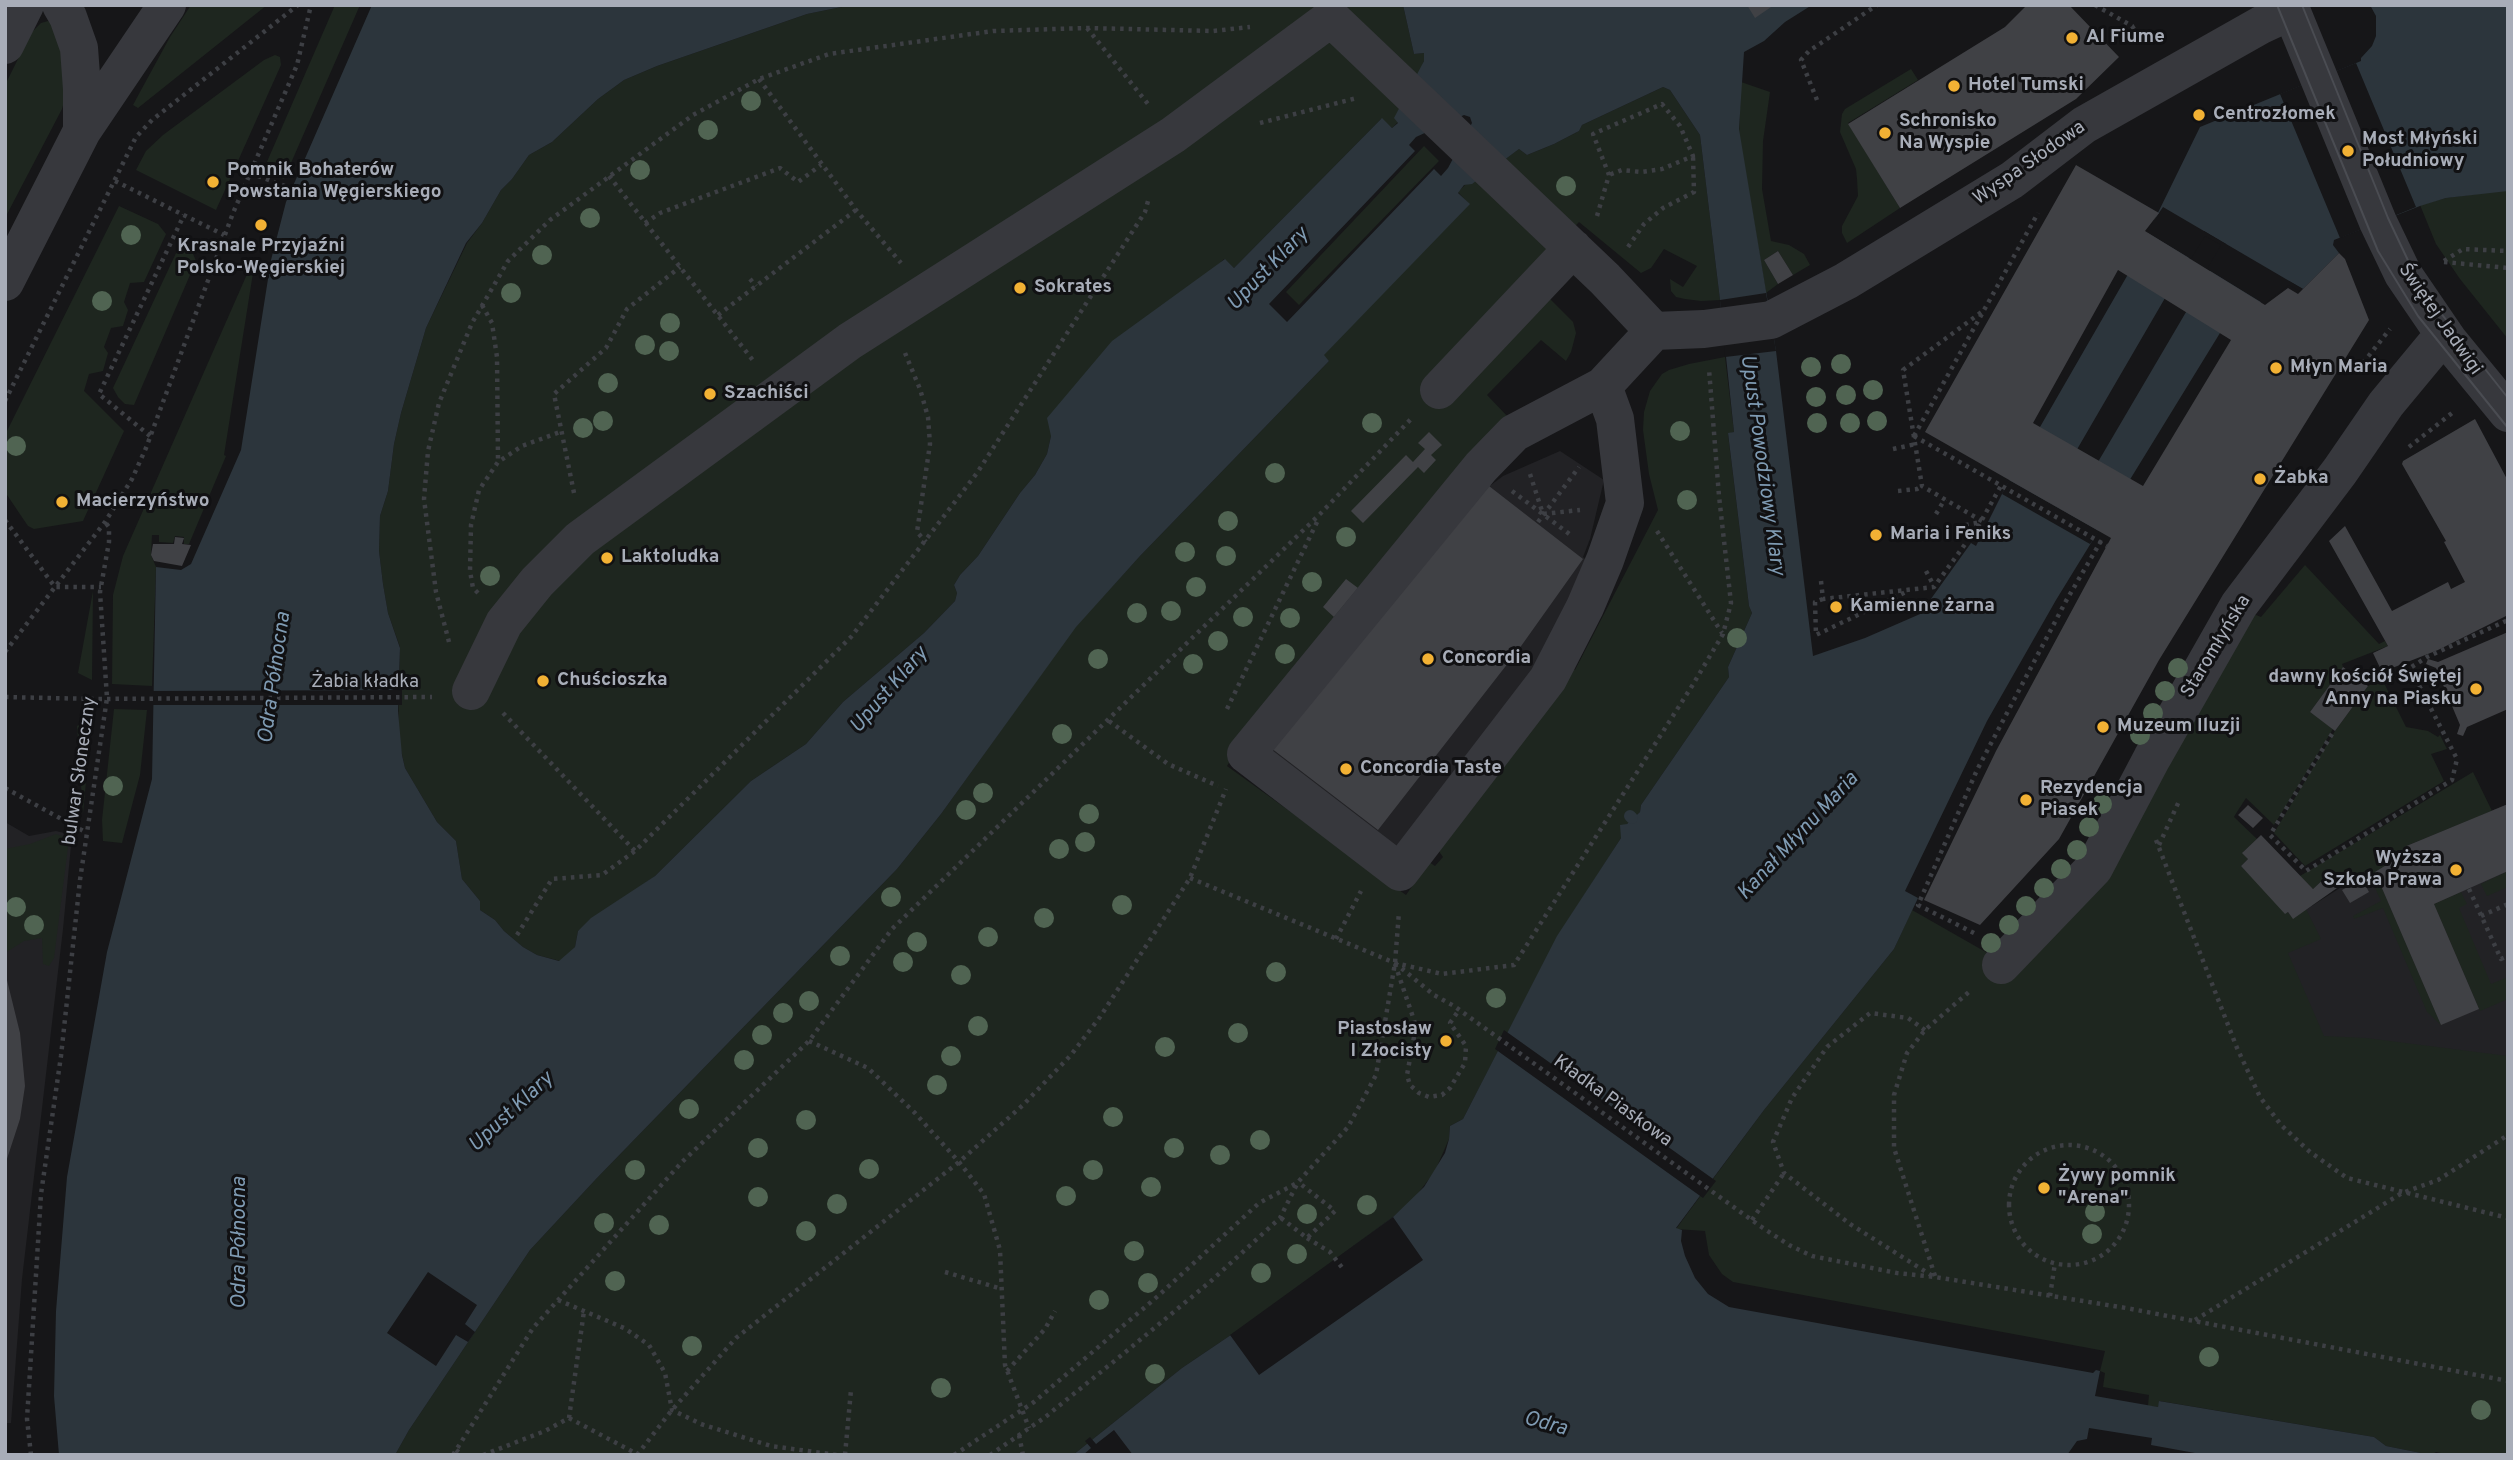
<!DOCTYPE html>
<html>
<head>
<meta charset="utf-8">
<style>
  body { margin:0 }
  #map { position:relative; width:2513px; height:1460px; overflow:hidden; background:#161618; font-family:Overpass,sans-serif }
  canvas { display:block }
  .frame { position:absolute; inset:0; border:7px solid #a8adb8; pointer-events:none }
</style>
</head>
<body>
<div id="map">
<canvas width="2513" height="1460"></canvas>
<div class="frame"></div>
</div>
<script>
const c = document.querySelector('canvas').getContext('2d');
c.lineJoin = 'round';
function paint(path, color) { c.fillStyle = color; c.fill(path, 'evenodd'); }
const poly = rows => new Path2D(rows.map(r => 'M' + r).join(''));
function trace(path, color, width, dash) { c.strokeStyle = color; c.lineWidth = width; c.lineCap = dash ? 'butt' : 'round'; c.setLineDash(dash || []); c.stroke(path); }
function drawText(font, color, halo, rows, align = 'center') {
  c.font = font + ' Overpass,sans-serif'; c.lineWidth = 6; c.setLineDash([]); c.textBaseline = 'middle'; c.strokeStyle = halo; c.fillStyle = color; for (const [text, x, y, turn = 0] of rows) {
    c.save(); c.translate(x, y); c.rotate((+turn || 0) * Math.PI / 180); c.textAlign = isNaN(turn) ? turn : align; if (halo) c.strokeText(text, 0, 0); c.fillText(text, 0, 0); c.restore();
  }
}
paint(poly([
  [1560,451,1604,480,1590,539,1583,557,1591,565,1529,689,1398,857,1265,752,1486,481,1491,485,1503,476],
  [2508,804,2508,1068,2309,1041,2264,938,2288,912,2293,918,2404,847],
  [5,822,29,836,56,831,72,835,63,929,22,1279,11,1423,5,1423]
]), '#222225');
paint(poly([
  [191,5,267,5,138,108,133,105,140,92,170,37],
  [335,5,360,5,284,179,263,171],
  [851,5,1403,5,1414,54,1424,53,1424,61,1419,75,1421,77,1395,118,1398,122,1392,128,1381,119,1234,268,1224,259,1051,436,1047,454,1035,475,1020,493,978,556,960,575,954,585,957,593,955,601,924,633,843,702,806,744,751,781,655,876,578,931,575,947,567,956,560,961,537,955,523,947,504,931,495,920,480,910,480,901,462,879,456,841,437,822,405,768,398,736,400,647,388,613,383,584,379,551,380,516,388,491,394,444,401,413,426,328,467,243,482,223,501,190,512,179,529,155,552,142,598,99,624,80,657,66,807,14],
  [48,21,55,26,62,37,65,98,62,109,5,218,5,85,31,33,41,23],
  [275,55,280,57,281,65,216,210,136,170,146,151,163,135,264,60],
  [1911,69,1918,80,1848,123,1900,208,1847,243,1842,233,1842,226,1858,196,1857,179,1856,169,1840,132,1842,114,1845,109],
  [1741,82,1770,92,1763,141,1762,189,1771,241,1789,245,1804,254,1810,265,1793,275,1778,251,1764,260,1778,284,1766,293,1739,135],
  [1663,87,1670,90,1700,135,1720,300,1701,301,1685,299,1676,297,1671,291,1670,279,1683,287,1697,266,1664,249,1651,268,1641,273,1579,222,1528,277,1573,322,1576,333,1571,352,1566,361,1541,340,1487,395,1509,418,1269,697,1227,766,1406,895,1429,862,1435,866,1443,857,1438,850,1566,665,1575,670,1658,510,1649,474,1643,430,1644,412,1650,391,1662,374,1669,370,1689,364,1725,357,1734,432,1728,434,1749,606,1752,613,1728,667,1729,677,1641,805,1640,812,1627,824,1621,838,1558,936,1463,1119,1450,1126,1449,1139,1435,1171,1413,1200,1393,1217,1256,1318,1182,1368,1073,1455,395,1455,409,1430,530,1250,596,1179,897,869,941,814,1075,627,1140,556,1329,361,1323,355,1469,204,1458,192,1465,185,1476,180,1519,149,1527,155,1554,144,1579,131,1582,125],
  [1424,146,1439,161,1299,305,1286,292],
  [2498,191,2508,191,2508,339,2460,279,2436,244,2420,205,2446,198],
  [119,206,158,224,166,234,144,282,130,283,124,302,128,310,123,326,111,328,104,347,108,353,103,371,89,374,84,391,124,431,83,521,34,529,28,526,5,492,5,435],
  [184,245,191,249,196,261,134,405,125,404,118,397,113,388,177,251],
  [248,272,253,273,224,455,226,456,189,544,184,544,184,537,175,536,173,543,159,542,159,535,152,535,151,555,156,567,152,686,112,684,113,595,123,556],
  [2305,565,2379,644,2385,641,2388,646,2342,664,2343,667,2310,712,2333,729,2274,825,2246,798,2235,815,2234,817,2257,839,2243,852,2248,859,2241,866,2293,918,2306,909,2321,939,2288,953,2324,1036,2366,1038,2508,1056,2508,1455,2451,1455,2436,1452,2431,1455,2386,1446,2374,1437,2160,1401,2158,1407,2148,1406,2149,1395,2103,1387,2105,1373,2100,1371,2105,1351,1733,1282,1722,1274,1709,1255,1705,1231,1676,1229,1764,1110,1894,949,1912,910,1991,955,2010,972,2251,613,2261,617],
  [93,591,92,680,78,673],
  [2382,679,2406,727,2428,731,2438,737,2440,735,2447,749,2431,754,2444,781,2305,866,2274,833,2335,731,2368,686],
  [114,709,147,710,140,775,122,843,103,841,102,820],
  [92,716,83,814,77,726],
  [2473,772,2492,811,2404,847,2406,853,2375,872,2441,1025,2427,1012,2383,908,2354,919,2353,916,2381,901,2367,870,2337,888,2328,875,2313,889,2300,876],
  [56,834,69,839,54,958,49,966,43,964,42,938,24,941,5,953,5,849,30,844],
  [2508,871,2508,887,2487,896,2481,884],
  [2461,892,2467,904,2459,908,2491,984,2508,977,2508,999,2480,1011,2434,904]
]), '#1e261f');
paint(poly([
  [372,5,851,5,807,14,657,66,624,80,598,99,552,142,529,155,512,179,501,190,482,223,466,243,426,328,401,413,394,444,388,491,380,516,379,551,383,584,388,613,400,648,398,711,402,755,405,768,437,822,456,841,462,879,480,901,480,910,495,920,504,931,523,947,537,955,559,961,575,947,578,931,591,918,655,876,751,781,806,744,843,702,924,633,955,601,957,593,954,585,960,575,978,556,1020,493,1035,475,1047,454,1051,436,1047,418,1112,341,1225,259,1234,268,1382,118,1392,128,1398,123,1394,118,1424,61,1424,53,1414,54,1403,5,1812,5,1785,22,1764,41,1744,52,1739,129,1776,351,1813,656,1865,638,1927,611,1928,603,1971,543,1976,546,2006,486,2127,276,2200,127,2361,61,2361,58,2372,46,2376,36,2376,16,2370,5,2508,5,2508,191,2446,198,2420,206,2334,240,2333,245,2339,253,2303,289,2289,281,2220,333,2056,600,1987,721,1905,891,1918,898,1894,949,1764,1110,1676,1228,1682,1230,1681,1241,1685,1256,1695,1278,1708,1294,1729,1307,2093,1373,2096,1370,2100,1371,2095,1396,2158,1407,2159,1401,2374,1437,2386,1446,2431,1455,2206,1455,2151,1445,2152,1438,2089,1428,2087,1439,2077,1441,2067,1455,1073,1455,1182,1368,1256,1318,1393,1217,1424,1187,1445,1153,1449,1139,1450,1126,1463,1119,1557,936,1621,838,1620,825,1627,824,1640,812,1641,805,1729,677,1728,667,1752,613,1749,606,1728,433,1734,432,1720,300,1700,135,1670,90,1663,87,1582,125,1579,131,1554,144,1527,155,1519,149,1472,184,1464,185,1458,193,1470,204,1324,355,1329,361,1140,556,1076,627,941,814,897,869,596,1179,530,1250,409,1430,395,1455,59,1455,54,1396,56,1311,67,1177,107,952,152,779,156,567,181,570,191,564,241,450,271,260,286,202],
  [1464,115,1470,117,1472,123,1448,168,1441,176,1434,169,1287,322,1269,304,1415,151,1409,145,1416,137],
  [2204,231,2226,244,2068,513,2047,501]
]), '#2c353c');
paint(poly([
  [2356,63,2416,207,2340,238,2280,94],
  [2163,207,2303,289,2301,292,2289,285,2264,304,2207,269,2221,245,2205,236,2191,259,2146,232],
  [1766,293,1776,351,1725,357,1720,300],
  [2009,480,2099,531,2090,544,2002,494],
  [402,690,402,705,149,705,149,691],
  [1504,1030,1716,1181,1703,1198,1495,1049],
  [1393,1217,1423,1260,1259,1375,1230,1335],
  [428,1272,477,1305,465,1324,475,1332,468,1342,456,1335,436,1366,387,1333],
  [1114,1430,1133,1455,1083,1455,1091,1448,1085,1441,1090,1437,1096,1444]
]), '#161618');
trace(poly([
  [1630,816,1632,818]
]), '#2c353c', 12);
paint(poly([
  [1747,5,1774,5,1755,18],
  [2027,5,2069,5,2119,57,2076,99,1900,208,1848,124,2005,27],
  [2076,165,2159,213,2145,231,2265,305,2288,288,2298,294,2339,253,2345,259,2369,320,2159,660,2059,839,1980,925,1924,900,1996,751,2111,538,1925,432],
  [2118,270,2231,340,2143,486,2033,423],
  [1778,251,1793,275,1778,284,1764,260],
  [2475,419,2508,481,2508,615,2438,650,2382,672,2373,653,2388,646,2329,541,2345,526,2392,611,2448,582,2451,589,2465,582,2444,542,2446,541,2402,464,2403,461],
  [1429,432,1442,445,1431,455,1436,460,1424,473,1418,467,1363,523,1351,511,1406,455,1413,462,1425,449,1418,443],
  [1489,486,1583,559,1519,649,1378,830,1271,748],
  [175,537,184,538,182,544,191,545,182,566,154,561,151,555,153,544,174,544],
  [1346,579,1358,588,1334,617,1323,607],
  [2508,632,2508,709,2467,727,2463,736,2457,734,2460,725,2436,668,2426,664,2428,659,2438,662],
  [2343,667,2368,686,2335,731,2310,712],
  [2508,804,2508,871,2434,904,2479,1009,2441,1025,2375,872,2406,853,2404,847],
  [2248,805,2263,818,2253,828,2238,815],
  [2261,835,2313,889,2328,875,2337,888,2293,919,2288,912,2285,914,2241,866,2248,859,2242,853],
  [2362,879,2369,892,2350,903,2342,890],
  [6,976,20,1033,25,1086,20,1119,5,1165]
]), '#404145');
trace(poly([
  [2095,5,2132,26,2144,44],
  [1087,28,1148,104],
  [759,79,856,210,901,263],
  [1817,100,1801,60,1809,51,1877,5],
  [1260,123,1357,98],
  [250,173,285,186],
  [609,176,755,363],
  [115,181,224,235],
  [1597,216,1609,175,1593,134,1662,104,1680,126,1693,156,1662,169,1641,172,1622,170,1609,175],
  [645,223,660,213,780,168,798,182,821,165],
  [1628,247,1644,224,1663,208,1694,192,1693,156],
  [2444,261,2463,249,2508,251],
  [2444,262,2508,268],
  [750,279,756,286],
  [482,305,492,323,497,357,498,461],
  [718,315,856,210],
  [905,353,920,389,928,417,930,444,917,532,926,542],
  [2363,363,2390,329],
  [5,401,136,137,152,120,298,5],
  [150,436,99,394,184,215],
  [1914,436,2038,213],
  [1914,436,2107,546],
  [2409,447,2452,413],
  [1893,449,1916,444],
  [1530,474,1543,514,1580,510],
  [1512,491,1572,536],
  [1898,491,1917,489,1922,486],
  [574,493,554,394,606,348,627,309,680,267],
  [1936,514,1945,499],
  [5,520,55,587,101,587],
  [1982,521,1922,486,1903,370,1983,311],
  [1538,522,1579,467],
  [1957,527,1981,522],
  [1657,531,1722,633],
  [1926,571,1934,586],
  [1821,581,1823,599,1934,587,1979,525,2002,484],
  [478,593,473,588,470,571,471,525,479,490,498,462,522,446,560,432],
  [1823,599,1815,602,1816,635,1908,591],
  [449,642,436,592,424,499,428,451,439,403,472,323,508,261,550,220,693,115,759,79,829,54,993,31,1087,28,1213,31,1250,27],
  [5,652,105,522,132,479,146,448,233,213,297,65,311,5],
  [5,697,94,699,432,697],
  [1227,709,1319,518],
  [503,713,635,851],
  [1109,721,1168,764,1218,786],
  [2332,734,2270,835,2306,871,2452,780,2457,759,2410,668,2427,657,2508,620],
  [5,788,87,833],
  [2156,840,2237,1048,2260,1097,2281,1125,2310,1152,2347,1178,2508,1218],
  [2159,845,2180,799],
  [1190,878,1395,963,1442,974,1514,965,1692,686,1723,634,1731,603,1719,496,1709,369],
  [2469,889,2501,959,2508,956],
  [2481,916,2508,904],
  [1974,933,1918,905,1977,770,2066,601,2101,541],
  [517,935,552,879,602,875,635,851,851,637,977,473,1145,212,1148,201],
  [1336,939,1361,891],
  [1395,963,1434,995,1454,1006,1760,1226,1789,1245,1812,1256,1897,1273,1935,1277,2126,1308,2508,1381],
  [1395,964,1416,1026,1407,1075,1410,1085,1419,1093,1429,1097,1442,1095,1450,1088,1465,1063,1466,1046,1450,1023,1459,1010],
  [1925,1030,1908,1018,1870,1013,1827,1047,1792,1098,1773,1142,1784,1173,1850,1224,1934,1277],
  [809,1041,868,1068,915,1113,959,1162,984,1194,1000,1250,1005,1365,1029,1428],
  '2009 1205a60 60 0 1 1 120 0a60 60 0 1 1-120 0Z',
  [1281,1218,1307,1238,1335,1211,1298,1182],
  [1752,1220,1784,1173],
  [1307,1238,1330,1252,1344,1270],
  [945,1272,1002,1289],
  [1935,1276,1894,1148,1894,1095,1907,1053,1925,1030,1970,991],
  [2050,1296,2055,1263],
  [558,1300,624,1328,649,1345,665,1373,672,1410,701,1424,771,1446,837,1455],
  [2195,1320,2402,1193,2438,1180,2508,1135],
  [1007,1371,1045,1329,1055,1311],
  [569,1418,637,1454],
  [1019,1435,1023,1455],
  [456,1450,463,1455],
  [31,1455,27,1419,41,1194,61,1056,80,880,107,698,100,592,109,542,109,527,105,522],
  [453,1455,533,1328,682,1162,809,1041,892,929,1320,514,1412,418],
  [483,1455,545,1431,569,1418,584,1311],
  [637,1455,672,1410,736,1338,959,1162,1023,1105,1071,1055,1100,1017,1190,878,1226,789],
  [845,1455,851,1390],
  [954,1455,1034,1402,1158,1296,1259,1203,1297,1183],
  [990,1455,1044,1418,1123,1354,1211,1281,1280,1218,1298,1182,1348,1127,1376,1075,1395,963,1399,912]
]), '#3d3f44', 4.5, [3.5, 5]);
trace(poly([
  [61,5,68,17,79,48,82,89,82,131],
  [2289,5,2378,222,2403,274,2448,340,2508,413],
  [5,45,25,5],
  [5,282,82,131,167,5],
  [1603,386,1514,433,1481,467,1246,754,1400,872,1548,679,1585,607,1605,560,1625,503,1615,419,1603,386,1654,331],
  [1439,390,1573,248],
  [471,691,504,623,537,582,580,539,850,341,1173,135,1331,18,1605,279,1654,331,1704,329,1771,320,1846,281,2012,180,2084,125,2261,25,2291,11],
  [2001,965,2094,868,2152,758,2239,605,2340,471,2386,404,2444,334]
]), '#37383d', 38);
trace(poly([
  [2277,5,2378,251,2418,316,2508,428],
  [2302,5,2388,218,2413,271,2436,307,2508,398]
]), '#4a4c52', 2);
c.fillStyle = '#506452';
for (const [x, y] of [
  [751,101],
  [708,130],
  [640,170],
  [1566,186],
  [590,218],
  [131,235],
  [542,255],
  [511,293],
  [102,301],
  [670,323],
  [645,345],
  [669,351],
  [1841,364],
  [1811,367],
  [608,383],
  [1873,390],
  [1846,395],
  [1816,397],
  [603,421],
  [1877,421],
  [1372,423],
  [1817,423],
  [1850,423],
  [583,428],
  [1680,431],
  [16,446],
  [1275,473],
  [1687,500],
  [1228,521],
  [1346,537],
  [1185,552],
  [1226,556],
  [490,576],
  [1312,582],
  [1196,587],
  [1171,611],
  [1137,613],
  [1243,617],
  [1290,618],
  [1737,638],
  [1218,641],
  [1285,654],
  [1098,659],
  [1193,664],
  [2178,668],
  [2165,691],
  [2153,713],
  [1062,734],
  [2140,735],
  [113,786],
  [983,793],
  [2102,804],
  [966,810],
  [1089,814],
  [2089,827],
  [1085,842],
  [1059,849],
  [2077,850],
  [2061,869],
  [2044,888],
  [891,897],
  [1122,905],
  [2026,906],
  [16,907],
  [1044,918],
  [34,925],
  [2009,925],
  [988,937],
  [917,942],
  [1991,943],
  [840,956],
  [903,962],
  [1276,972],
  [961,975],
  [1496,998],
  [809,1001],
  [783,1013],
  [978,1026],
  [1238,1033],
  [762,1035],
  [1165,1047],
  [951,1056],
  [744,1060],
  [937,1085],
  [689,1109],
  [1113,1117],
  [806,1120],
  [1260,1140],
  [758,1148],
  [1174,1148],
  [1220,1155],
  [869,1169],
  [635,1170],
  [1093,1170],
  [1151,1187],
  [1066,1196],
  [758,1197],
  [837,1204],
  [1367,1205],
  [2095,1212],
  [1307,1214],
  [604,1223],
  [659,1225],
  [806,1231],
  [2092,1234],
  [1134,1251],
  [1297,1254],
  [1261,1273],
  [615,1281],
  [1148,1283],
  [1099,1300],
  [692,1346],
  [2209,1357],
  [1155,1374],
  [941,1388],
  [2481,1410]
]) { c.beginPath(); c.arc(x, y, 10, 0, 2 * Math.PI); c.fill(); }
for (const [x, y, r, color] of [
  [2072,38,7,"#f2b134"],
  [1954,86,7,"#f2b134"],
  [2199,115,7,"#f2b134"],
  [1885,133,7,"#f2b134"],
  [2348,151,7,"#f2b134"],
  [213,182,7,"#f2b134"],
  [261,225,7,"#f2b134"],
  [1020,288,7,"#f2b134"],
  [2276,368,7,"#f2b134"],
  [710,394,7,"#f2b134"],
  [2260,479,7,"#f2b134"],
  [62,502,7,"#f2b134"],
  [1876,535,7,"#f2b134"],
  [607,558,7,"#f2b134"],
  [1836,607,7,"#f2b134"],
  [1428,659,7,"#f2b134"],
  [543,681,7,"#f2b134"],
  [2476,689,7,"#f2b134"],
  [2103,727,7,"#f2b134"],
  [1346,769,7,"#f2b134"],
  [2026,800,7,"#f2b134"],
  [2456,870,7,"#f2b134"],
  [1446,1041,7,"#f2b134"],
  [2044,1188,7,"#f2b134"]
]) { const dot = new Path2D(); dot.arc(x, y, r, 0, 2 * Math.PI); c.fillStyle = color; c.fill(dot); trace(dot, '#111113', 2.5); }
drawText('bold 19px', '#a8adb8', '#111113', [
  ["Al Fiume",2086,38],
  ["Hotel Tumski",1968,86],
  ["Centrozłomek",2213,115],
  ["Schronisko",1899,122],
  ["Na Wyspie",1899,144],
  ["Most Młyński",2362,140],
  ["Południowy",2362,162],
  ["Pomnik Bohaterów",227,171],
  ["Powstania Węgierskiego",227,193],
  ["Krasnale Przyjaźni",261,247,"center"],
  ["Polsko-Węgierskiej",261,269,"center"],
  ["Sokrates",1034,288],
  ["Młyn Maria",2290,368],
  ["Szachiści",724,394],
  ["Żabka",2274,479],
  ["Macierzyństwo",76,502],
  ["Maria i Feniks",1890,535],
  ["Laktoludka",621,558],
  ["Kamienne żarna",1850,607],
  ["Concordia",1442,659],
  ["dawny kościół Świętej",2462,678,"right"],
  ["Anny na Piasku",2462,700,"right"],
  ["Chuścioszka",557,681],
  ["Muzeum Iluzji",2117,727],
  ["Concordia Taste",1360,769],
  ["Rezydencja",2040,789],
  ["Piasek",2040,811],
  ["Wyższa",2442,859,"right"],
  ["Szkoła Prawa",2442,881,"right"],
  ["Piastosław",1432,1030,"right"],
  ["I Złocisty",1432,1052,"right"],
  ["Żywy pomnik",2058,1177],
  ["\"Arena\"",2058,1199]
], 'left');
drawText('19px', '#a8adb8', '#111113', [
  ["Wyspa Słodowa",2030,164,-35],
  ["Świętej Jadwigi",2439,320,55],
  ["Staromłyńska",2217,647,-59],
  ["Żabia kładka",365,683],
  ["bulwar Słoneczny",81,771,-82],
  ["Kładka Piaskowa",1612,1102,36]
]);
drawText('italic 21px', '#7f9bb3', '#111113', [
  ["Upust Klary",1269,270,-46],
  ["Upust Powodziowy Klary",1761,465,82],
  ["Odra Północna",276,678,-82],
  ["Upust Klary",890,691,-49],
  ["Kanał Młynu Maria",1799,837,-47],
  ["Upust Klary",512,1113,-43],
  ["Odra Północna",241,1243,-90],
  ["Odra",1545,1425,15]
]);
</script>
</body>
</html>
